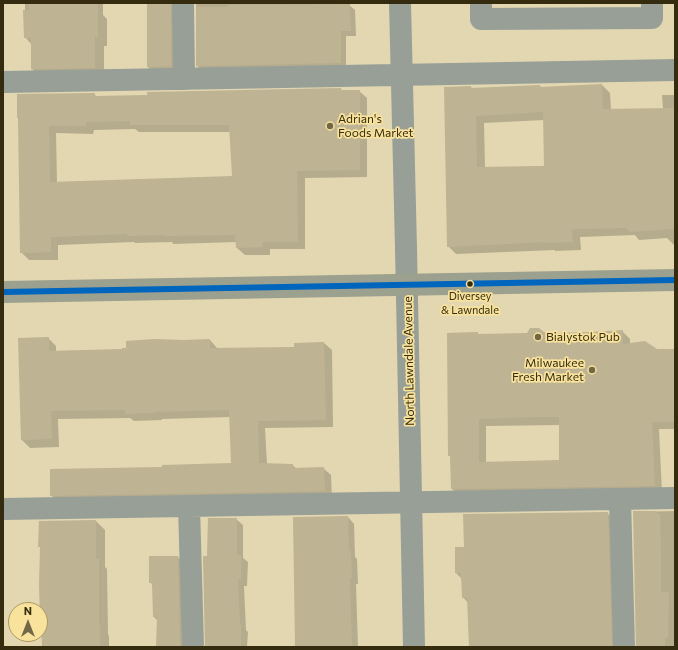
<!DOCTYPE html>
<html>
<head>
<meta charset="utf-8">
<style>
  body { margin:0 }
  #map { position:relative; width:678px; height:650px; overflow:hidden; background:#e3d7b1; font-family:Commissioner,sans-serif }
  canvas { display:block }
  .frame { position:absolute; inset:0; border:4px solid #352c0f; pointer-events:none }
  .north { position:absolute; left:8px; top:602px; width:40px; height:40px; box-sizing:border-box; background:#f8e29c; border:1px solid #aa9964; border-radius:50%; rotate:0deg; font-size:11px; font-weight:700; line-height:16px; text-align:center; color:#352c0f }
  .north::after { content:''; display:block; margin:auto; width:14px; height:18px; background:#726848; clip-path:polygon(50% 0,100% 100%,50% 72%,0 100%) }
</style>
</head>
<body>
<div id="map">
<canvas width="678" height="650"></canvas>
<div class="frame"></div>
<div class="north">N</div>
</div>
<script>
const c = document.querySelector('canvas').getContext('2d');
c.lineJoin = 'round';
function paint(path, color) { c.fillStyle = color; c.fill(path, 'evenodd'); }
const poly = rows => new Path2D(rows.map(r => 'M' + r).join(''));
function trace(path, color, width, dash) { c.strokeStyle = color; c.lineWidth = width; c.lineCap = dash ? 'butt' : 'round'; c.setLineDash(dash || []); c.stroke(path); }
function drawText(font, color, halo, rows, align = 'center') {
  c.font = font + ' Commissioner,sans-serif'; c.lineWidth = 3.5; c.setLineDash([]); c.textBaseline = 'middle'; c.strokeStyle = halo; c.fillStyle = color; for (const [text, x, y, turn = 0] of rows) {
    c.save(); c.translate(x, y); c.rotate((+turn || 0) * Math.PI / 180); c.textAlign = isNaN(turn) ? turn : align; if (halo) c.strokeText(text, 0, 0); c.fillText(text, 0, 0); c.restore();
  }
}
paint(poly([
  [25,3,103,3,103,15,107,19,107,46,104,46,104,77,42,78,32,69,32,45,25,37],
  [148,3,177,3,176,72,153,72,148,67],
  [196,3,347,3,347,5,349,5,355,10,356,36,346,36,346,69,203,71,197,66],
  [602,85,610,93,611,110,663,109,662,95,675,95,675,246,667,238,639,240,635,235,580,237,581,250,555,251,555,250,456,254,448,246,471,87,473,89,540,86,542,88],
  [544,120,545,166,485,168,484,123],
  [341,89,342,91,359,91,367,98,367,177,305,178,305,249,270,249,270,255,245,255,237,248,237,242,173,244,172,242,135,243,134,242,58,245,58,260,29,260,21,252,19,119,94,94,97,97,148,96,148,93],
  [135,129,139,132,231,132,233,177,57,183,56,133,93,134,94,130],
  [622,331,630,339,630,344,657,350,675,350,675,429,659,429,662,493,460,496,452,489,451,457,449,455,478,335,543,333,555,333,556,334],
  [560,425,560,461,486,463,486,426],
  [48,338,56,346,56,351,124,350,184,341,210,340,217,348,217,349,295,348,324,343,332,350,333,427,265,428,267,464,292,465,296,468,323,468,331,475,332,499,59,503,51,495,163,468,232,464,231,417,162,419,162,420,134,421,130,418,58,419,59,447,30,448,22,440],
  [675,511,675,647,637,647,634,512],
  [607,513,614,519,618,647,470,647,468,603,463,597,462,579,456,573,465,548],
  [348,517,354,524,355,557,357,559,358,584,356,584,358,647,296,647,295,622],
  [236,519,243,525,243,558,248,562,247,586,244,586,246,630,248,632,247,647,206,647,208,557],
  [96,521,105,530,105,567,107,569,108,634,109,636,109,647,42,647,41,548,39,546],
  [178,557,184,564,187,647,157,647,157,620,154,617,153,585,150,582]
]), '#0003');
paint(poly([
  [29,3,98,3,98,37,95,37,95,68,31,69,31,38,24,38,23,10,29,10],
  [147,3,171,3,171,66,147,67],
  [350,4,351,31,341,31,341,63,196,66,196,7,228,7,228,5],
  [602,84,603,109,675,108,675,229,630,232,626,228,572,229,573,242,546,243,546,242,447,247,444,87,471,86,471,88,540,85,540,87],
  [543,112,544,166,477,167,476,116],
  [341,88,341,90,360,90,360,170,297,171,298,242,263,242,263,247,236,248,235,235,164,236,164,235,127,236,127,234,51,237,51,252,20,253,18,118,17,118,17,94,95,93,95,96,147,95,147,92],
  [130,121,130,125,229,125,232,176,50,182,49,126,86,126,86,122],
  [530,328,539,328,544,332,555,332,555,333,591,332,623,330,623,344,645,341,657,349,675,349,675,422,652,422,655,486,451,489,450,456,448,456,447,333,478,332,478,334,527,333],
  [533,417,559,417,559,460,479,462,479,419],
  [49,337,49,351,122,349,122,348,126,348,126,341,154,339,184,340,210,339,210,348,294,347,294,343,324,342,326,420,258,421,259,463,293,464,293,468,324,467,325,491,50,496,50,469,162,467,162,465,231,463,229,410,154,412,154,413,125,414,125,410,51,411,52,439,21,440,18,338],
  [633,511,656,511,657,514,660,514,661,551,661,592,669,592,668,638,665,638,665,647,636,647],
  [608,512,612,647,469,647,467,598,462,598,461,573,455,573,455,547,464,547,463,514],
  [348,516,349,551,351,551,352,578,350,578,352,646,295,647,293,517],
  [208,518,237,518,237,555,241,555,241,579,238,579,240,624,241,624,241,647,205,647,203,556,207,556],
  [96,520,96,559,99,559,99,625,100,625,100,647,42,647,41,620,40,620,39,585,40,547,38,547,39,521],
  [149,556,178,556,180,647,156,647,157,617,153,617,152,583,149,583]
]), '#beb392');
trace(poly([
  [183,3,184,79],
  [400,3,406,248,414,647],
  [481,3,481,19,652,18,652,3],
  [3,82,675,70],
  [620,499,624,647],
  [189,506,193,647],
  [3,509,675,498]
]), '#979f97', 22);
trace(poly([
  [3,292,675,280]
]), '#9ca08e', 22);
trace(poly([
  [3,292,675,280]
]), '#0065bd', 6);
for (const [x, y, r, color] of [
  [330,126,4,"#726848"],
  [470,284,3.5,"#352c0f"],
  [538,337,4,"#726848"],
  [592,370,4,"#726848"]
]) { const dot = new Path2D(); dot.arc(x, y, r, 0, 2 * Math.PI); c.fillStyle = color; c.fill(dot); trace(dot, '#f8e29c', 1.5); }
drawText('11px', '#352c0f', '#f8e29c', [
  ["Diversey",470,296],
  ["& Lawndale",470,310]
]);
drawText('12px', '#352c0f', '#f8e29c', [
  ["Adrian's",338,119],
  ["Foods Market",338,133],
  ["Bialystok Pub",546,337],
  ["Milwaukee",584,363,"right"],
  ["Fresh Market",584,377,"right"]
], 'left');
drawText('12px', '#352c0f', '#f8e29c', [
  ["North Lawndale Avenue",409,361,-91]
]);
</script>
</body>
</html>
